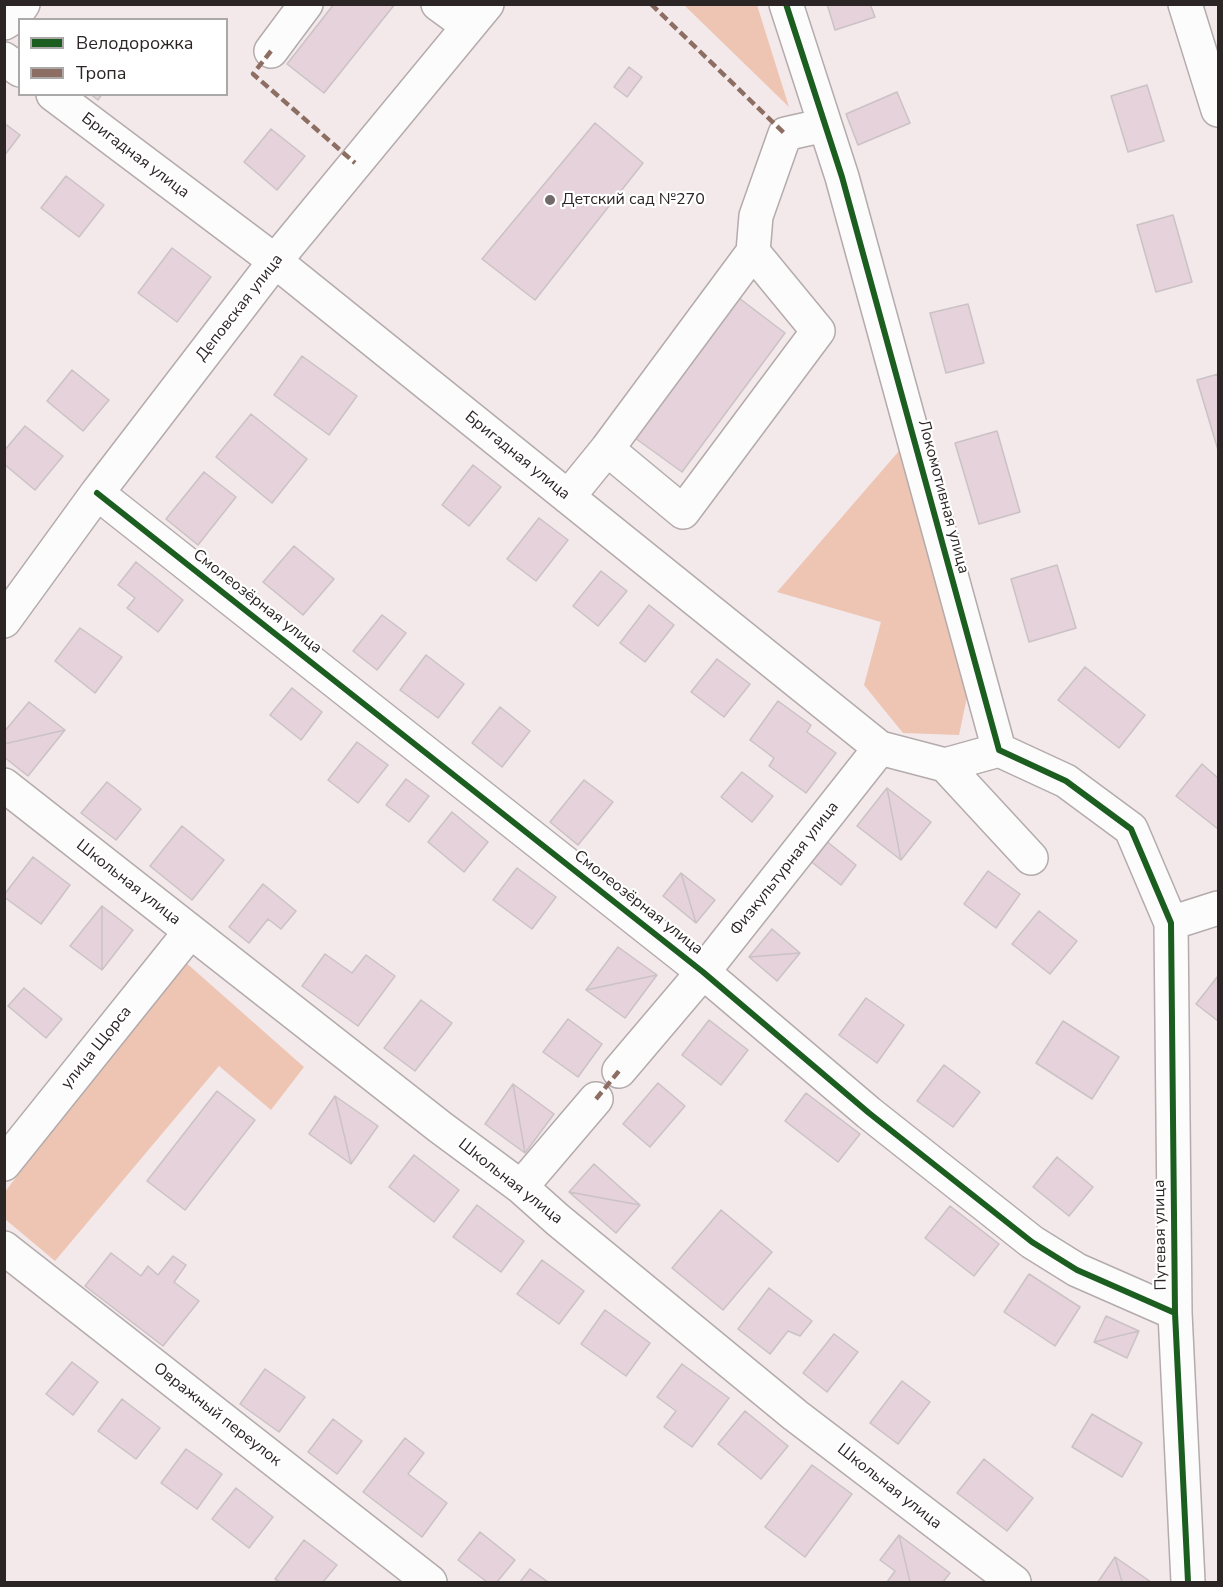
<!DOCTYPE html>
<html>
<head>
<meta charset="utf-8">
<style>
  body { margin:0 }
  #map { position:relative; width:1223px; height:1587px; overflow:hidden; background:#f3e8ea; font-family:"Nunito Sans",sans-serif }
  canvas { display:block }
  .frame { position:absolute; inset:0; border:6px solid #2c2526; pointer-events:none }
  .legend { position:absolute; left:18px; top:18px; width:210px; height:78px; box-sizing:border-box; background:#fff; border:2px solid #aba8a8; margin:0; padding:8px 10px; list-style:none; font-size:18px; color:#2c2526 }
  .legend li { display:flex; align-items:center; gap:12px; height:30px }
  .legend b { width:30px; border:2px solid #aba8a8 }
</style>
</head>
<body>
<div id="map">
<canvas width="1223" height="1587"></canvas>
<div class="frame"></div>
<ul class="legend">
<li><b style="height:8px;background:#1b5e20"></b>Велодорожка</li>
<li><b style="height:8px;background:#8d6e63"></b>Тропа</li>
</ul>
</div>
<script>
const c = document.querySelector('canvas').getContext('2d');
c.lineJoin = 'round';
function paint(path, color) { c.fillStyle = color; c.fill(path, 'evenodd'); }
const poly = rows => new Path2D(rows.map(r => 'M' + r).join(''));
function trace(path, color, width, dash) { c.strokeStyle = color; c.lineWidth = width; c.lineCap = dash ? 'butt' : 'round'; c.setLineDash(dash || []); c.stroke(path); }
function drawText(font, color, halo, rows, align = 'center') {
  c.font = font + ' "Nunito Sans",sans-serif'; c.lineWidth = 4.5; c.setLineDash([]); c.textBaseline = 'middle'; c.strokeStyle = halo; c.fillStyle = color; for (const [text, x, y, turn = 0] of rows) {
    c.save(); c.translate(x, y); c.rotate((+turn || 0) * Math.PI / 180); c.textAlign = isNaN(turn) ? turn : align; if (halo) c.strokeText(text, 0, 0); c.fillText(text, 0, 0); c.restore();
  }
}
paint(poly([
  [684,5,757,5,789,107],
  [899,451,970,683,959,735,903,733,864,685,881,622,777,592],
  [184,961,304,1067,271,1110,219,1066,55,1261,5,1219,4,1193]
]), '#eec5b3');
const building = poly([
  [334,4,395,4,324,93,287,64,334,4],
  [827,4,870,4,875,17,835,30,827,4],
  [629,67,642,77,627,97,614,87,629,67],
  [1147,85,1164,141,1128,152,1111,96,1147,85],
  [897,92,910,123,858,145,846,114,897,92],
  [90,94,102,94,98,100,90,94],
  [4,123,20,135,4,156,4,123],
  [595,123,643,163,535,300,482,259,595,123],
  [271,129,305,156,277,190,244,162,271,129],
  [66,176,104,205,79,237,41,208,66,176],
  [1173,215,1192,282,1156,292,1137,225,1173,215],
  [172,248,211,277,177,322,138,293,172,248],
  [739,298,785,333,682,472,635,438,739,298],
  [968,304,984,363,946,373,930,313,968,304],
  [302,356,357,396,329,435,274,395,302,356],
  [72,370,109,400,83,431,47,401,72,370],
  [1218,374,1218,450,1197,380,1218,374],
  [251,414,307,459,272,503,216,457,251,414],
  [25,426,63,456,35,490,4,464,4,451,25,426],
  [997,431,1020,512,979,524,955,443,997,431],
  [473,465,501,487,469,526,442,505,473,465],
  [204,472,236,497,198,545,166,519,204,472],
  [539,518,568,540,536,581,507,559,539,518],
  [294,546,334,579,303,615,263,582,294,546],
  [136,562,183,600,158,632,127,608,135,598,118,585,136,562],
  [1057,565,1076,628,1029,642,1011,579,1057,565],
  [601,571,627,591,598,626,573,606,601,571],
  [649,605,674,625,645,662,620,643,649,605],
  [382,615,406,633,377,670,353,651,382,615],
  [80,628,122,657,95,693,55,661,80,628],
  [426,655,464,684,438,718,400,690,426,655],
  [717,659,750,684,724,717,691,692,717,659],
  [1085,667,1145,715,1119,748,1058,700,1085,667],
  [292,688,322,712,301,740,270,715,292,688],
  [778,701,811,725,807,732,836,753,806,793,769,766,774,758,750,740,778,701],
  [29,702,65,730,4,744,4,732,29,702],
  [500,707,530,731,502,767,472,743,500,707],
  [65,730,28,776,4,757,4,744,65,730],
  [357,742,388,765,358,803,328,780,357,742],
  [1202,764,1218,778,1218,829,1176,796,1202,764],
  [742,772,773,796,752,822,721,797,742,772],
  [406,779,429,796,409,822,386,805,406,779],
  [584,780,613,802,578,845,550,822,584,780],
  [107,782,141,809,116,840,81,813,107,782],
  [887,788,931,822,901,860,887,788],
  [887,788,901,860,857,826,887,788],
  [452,812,488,842,464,872,428,842,452,812],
  [182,826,224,860,192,900,150,866,182,826],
  [825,840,856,865,841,885,809,860,825,840],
  [33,857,70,885,41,924,4,897,4,895,33,857],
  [517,868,556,897,532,929,493,900,517,868],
  [988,871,1020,894,996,928,964,904,988,871],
  [681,873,696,923,663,896,681,873],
  [681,873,715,900,696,923,681,873],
  [263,884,296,911,281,929,268,919,249,943,229,927,263,884],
  [102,906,102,970,70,946,102,906],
  [102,906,133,930,102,970,102,906],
  [1039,911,1077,941,1050,974,1012,944,1039,911],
  [772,929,800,953,749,957,772,929],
  [618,947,657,975,586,990,618,947],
  [800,953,777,981,749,957,800,953],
  [325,954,352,973,366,955,395,976,358,1026,302,986,325,954],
  [657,975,625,1018,586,990,657,975],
  [1218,976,1218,1021,1196,1004,1218,976],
  [24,988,62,1019,46,1038,8,1006,24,988],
  [866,998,904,1025,877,1063,839,1035,866,998],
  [421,1000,452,1023,415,1071,384,1048,421,1000],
  [568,1019,602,1044,578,1077,543,1052,568,1019],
  [709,1020,748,1050,721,1085,682,1055,709,1020],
  [1063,1021,1119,1057,1092,1099,1036,1063,1063,1021],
  [944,1065,980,1092,953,1127,917,1101,944,1065],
  [658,1083,685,1106,650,1147,623,1124,658,1083],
  [513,1084,525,1153,485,1124,513,1084],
  [513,1084,554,1114,525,1153,513,1084],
  [217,1091,255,1120,185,1210,147,1181,217,1091],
  [806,1093,860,1134,838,1162,785,1121,806,1093],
  [335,1096,351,1164,309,1134,335,1096],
  [335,1096,378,1126,351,1164,335,1096],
  [414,1155,459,1190,434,1222,389,1187,414,1155],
  [1057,1157,1093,1187,1069,1216,1033,1187,1057,1157],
  [594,1164,640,1205,569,1192,594,1164],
  [569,1192,640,1205,616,1233,569,1192],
  [477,1205,524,1241,501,1272,453,1237,477,1205],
  [950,1206,999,1244,974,1276,925,1238,950,1206],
  [721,1210,772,1252,723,1310,672,1268,721,1210],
  [111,1253,141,1276,148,1266,158,1275,173,1256,186,1265,174,1282,199,1301,163,1346,85,1286,111,1253],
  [542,1260,584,1291,559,1324,517,1294,542,1260],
  [1029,1274,1080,1307,1055,1346,1004,1312,1029,1274],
  [769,1288,812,1321,800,1336,788,1331,770,1354,738,1329,769,1288],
  [605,1310,650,1343,626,1376,581,1344,605,1310],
  [1106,1316,1139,1331,1094,1342,1106,1316],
  [1139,1331,1127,1358,1094,1342,1139,1331],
  [834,1334,858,1352,827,1392,803,1373,834,1334],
  [72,1362,98,1382,73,1415,46,1394,72,1362],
  [682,1364,729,1398,692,1447,664,1427,676,1411,657,1397,682,1364],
  [265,1369,305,1397,279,1432,240,1404,265,1369],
  [902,1381,930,1402,898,1444,870,1423,902,1381],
  [122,1399,160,1428,136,1459,98,1431,122,1399],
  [745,1411,788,1446,761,1479,718,1444,745,1411],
  [1092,1414,1142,1443,1122,1477,1072,1447,1092,1414],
  [333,1419,362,1441,337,1474,308,1452,333,1419],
  [405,1438,424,1453,408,1474,447,1503,422,1537,363,1492,405,1438],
  [186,1449,222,1474,197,1509,161,1483,186,1449],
  [984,1459,1033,1498,1007,1531,957,1493,984,1459],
  [812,1465,852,1494,805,1557,765,1527,812,1465],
  [236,1488,273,1517,249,1548,212,1519,236,1488],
  [480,1532,515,1560,497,1582,487,1582,458,1560,480,1532],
  [899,1535,910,1582,887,1582,895,1571,880,1560,899,1535],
  [899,1535,950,1573,943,1582,910,1582,899,1535],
  [304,1540,337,1565,323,1582,280,1582,275,1579,304,1540],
  [1115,1557,1122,1582,1098,1582,1115,1557],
  [1115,1557,1151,1582,1122,1582,1115,1557],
  [530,1569,548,1582,520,1582,530,1569]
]);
paint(building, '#e6d2db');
trace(building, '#cac2c5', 1.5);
const minor = poly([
  [438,4,468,26],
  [786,4,842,177,999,750,1066,781,1131,829,1171,923,1175,1313,1188,1582],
  [1185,4,1218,110],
  [4,23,14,17,23,4],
  [271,51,306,4],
  [4,59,20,70],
  [53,94,275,261,880,748,945,765,999,750],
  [753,252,818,331,683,512,607,449,753,252,756,216,785,134,825,125],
  [97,493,703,972,869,1113,1032,1242,1077,1270,1175,1313],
  [568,497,607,449],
  [4,621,97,493,275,261,487,4],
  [945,765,1031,858],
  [4,785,440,1127,521,1187,558,1220,795,1415,1014,1582],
  [1171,923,1218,908],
  [619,1071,703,972,880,748],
  [4,1164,190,932],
  [521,1187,596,1099],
  [4,1248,430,1582]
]);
trace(minor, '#b3abac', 36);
trace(minor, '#fdfcfc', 33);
trace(poly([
  [651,4,785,134],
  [271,51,253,74,355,163],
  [596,1099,619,1071]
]), '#8d6e63', 4.5, [9, 4.5]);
trace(poly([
  [786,4,842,177,999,750,1066,781,1131,829,1171,923,1175,1313,1188,1582],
  [97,493,703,972,869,1113,1032,1242,1077,1270,1175,1313]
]), '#1b5e20', 6);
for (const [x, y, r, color] of [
  [550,200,6,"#72696b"]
]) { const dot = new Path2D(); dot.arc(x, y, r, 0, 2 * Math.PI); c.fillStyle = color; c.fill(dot); trace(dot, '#fff', 2); }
drawText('16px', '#2c2526', '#fff', [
  ["Бригадная улица",135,156,37],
  ["Деповская улица",240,308,-52],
  ["Бригадная улица",517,456,39],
  ["Локомотивная улица",943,497,75],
  ["Смолеозёрная улица",257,602,38],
  ["Физкультурная улица",785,869,-52],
  ["Школьная улица",128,883,38],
  ["Смолеозёрная улица",638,903,38],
  ["улица Щорса",97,1048,-51],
  ["Школьная улица",510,1182,38],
  ["Путевая улица",1161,1235,-91],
  ["Овражный переулок",217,1415,38],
  ["Школьная улица",889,1487,38]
]);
drawText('16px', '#2c2526', '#fff', [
  ["Детский сад №270",562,200]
], 'left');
</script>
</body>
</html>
